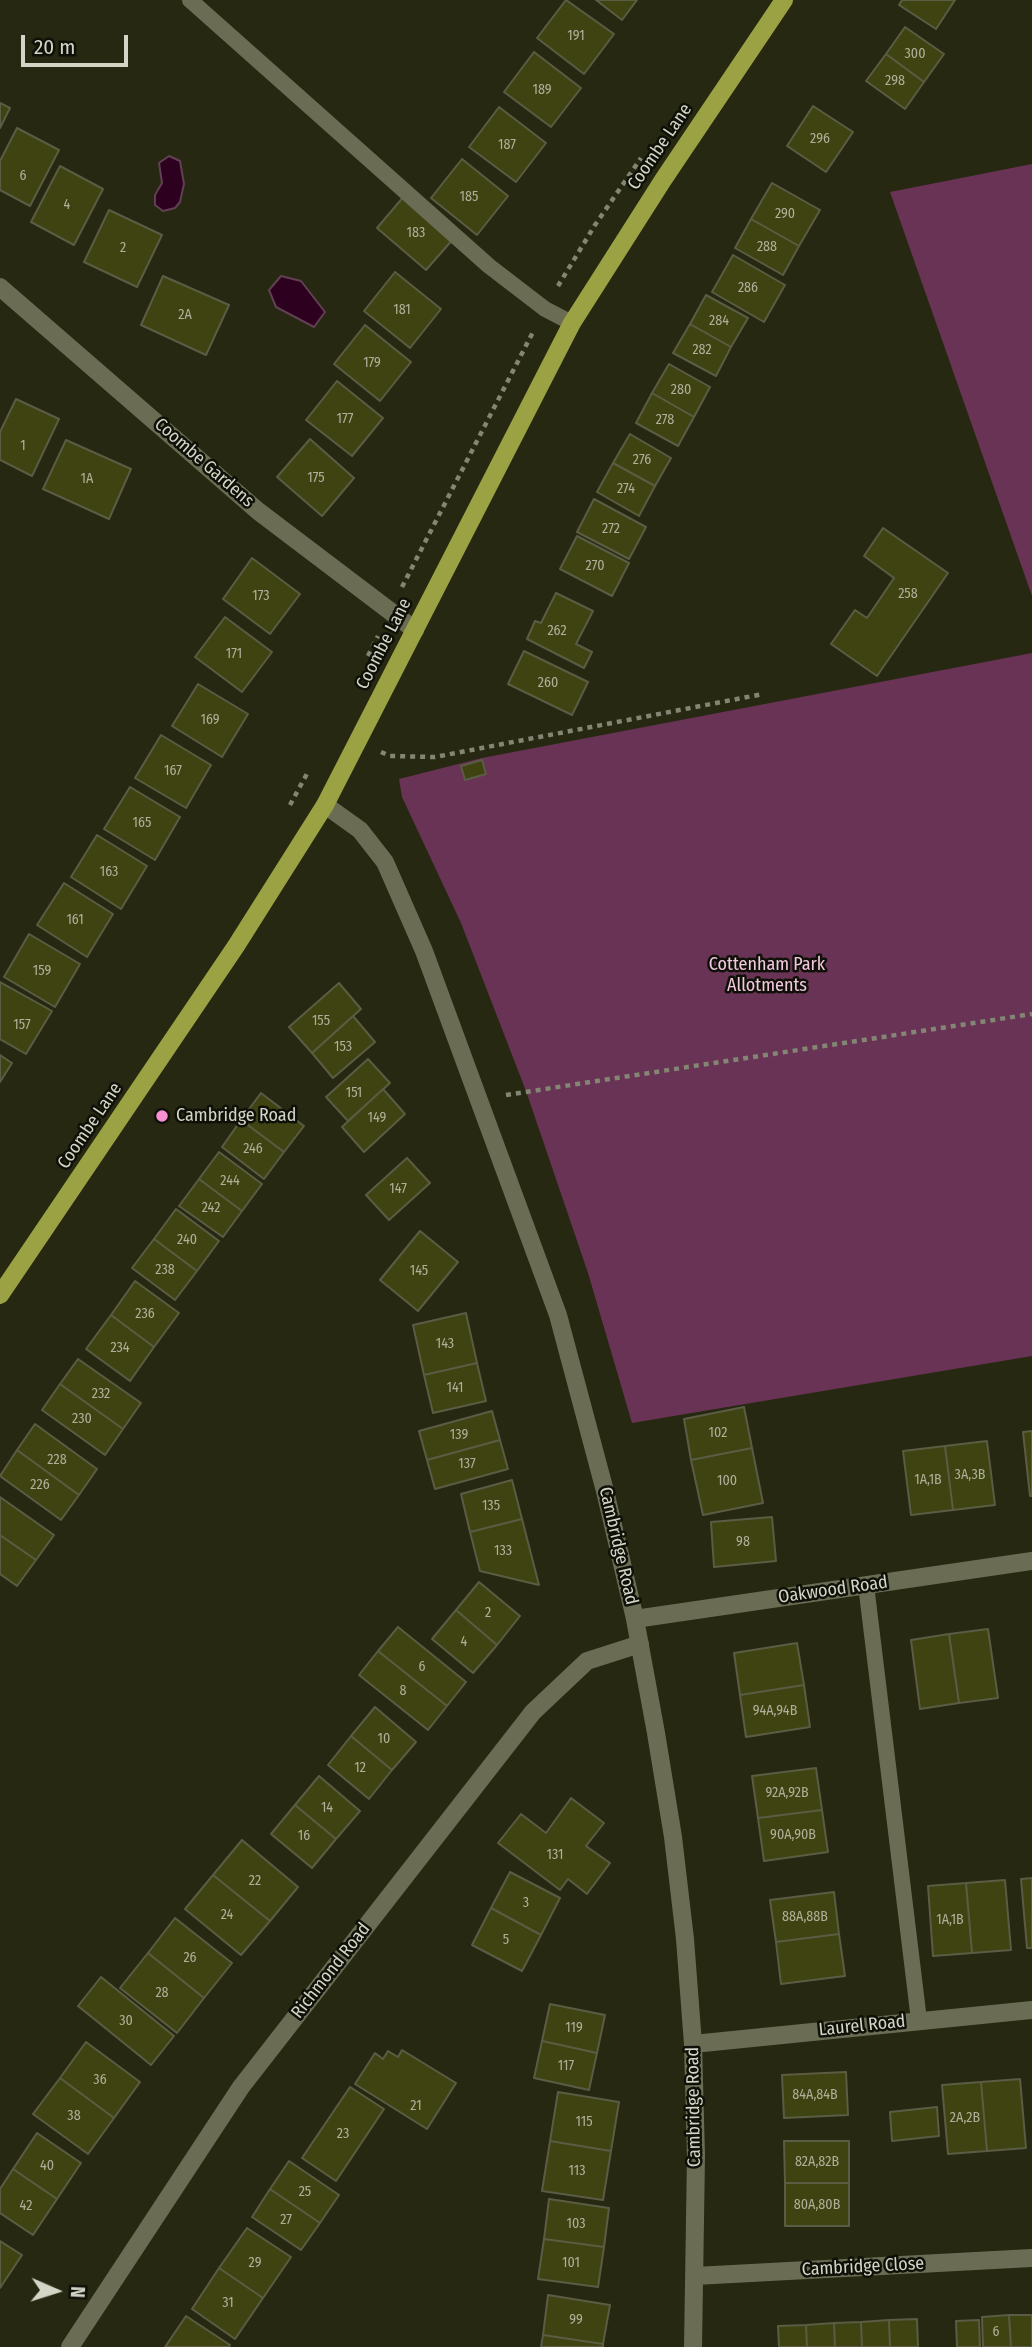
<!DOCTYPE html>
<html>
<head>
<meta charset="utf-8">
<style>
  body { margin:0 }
  #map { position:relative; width:1032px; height:2347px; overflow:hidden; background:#262811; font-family:"Fira Sans Condensed",sans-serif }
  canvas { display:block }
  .north { position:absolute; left:21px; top:2256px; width:70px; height:70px; -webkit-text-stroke:5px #0f1007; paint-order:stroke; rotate:93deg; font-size:19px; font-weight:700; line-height:28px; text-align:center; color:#d3d5c7 }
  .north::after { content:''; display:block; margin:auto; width:24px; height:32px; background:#d3d5c7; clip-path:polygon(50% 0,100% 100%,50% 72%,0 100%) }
  .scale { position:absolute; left:21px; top:35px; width:107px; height:32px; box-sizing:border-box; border:4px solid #d3d5c7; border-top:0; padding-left:9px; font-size:21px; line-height:24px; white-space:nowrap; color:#d3d5c7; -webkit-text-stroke:5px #0f1007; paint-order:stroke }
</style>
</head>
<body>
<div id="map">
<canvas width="1032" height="2347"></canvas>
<div class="north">N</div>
<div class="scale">20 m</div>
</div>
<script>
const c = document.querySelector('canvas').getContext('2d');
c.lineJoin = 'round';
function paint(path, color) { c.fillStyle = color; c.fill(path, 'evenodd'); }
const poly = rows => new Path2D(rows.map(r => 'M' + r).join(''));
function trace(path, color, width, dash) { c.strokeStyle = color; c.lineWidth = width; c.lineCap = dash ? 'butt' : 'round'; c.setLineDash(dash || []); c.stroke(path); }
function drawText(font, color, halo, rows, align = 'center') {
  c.font = font + ' "Fira Sans Condensed",sans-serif'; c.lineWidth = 5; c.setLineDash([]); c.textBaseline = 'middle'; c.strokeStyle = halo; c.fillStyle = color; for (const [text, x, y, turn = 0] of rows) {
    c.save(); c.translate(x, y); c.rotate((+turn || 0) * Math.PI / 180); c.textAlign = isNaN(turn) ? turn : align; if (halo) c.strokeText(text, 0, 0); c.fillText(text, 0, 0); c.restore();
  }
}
paint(poly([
  [1032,164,1032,596,890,192],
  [1032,653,1032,1356,632,1423,588,1273,526,1091,461,923,402,797,399,779,482,758]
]), '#693355');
const water = poly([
  [169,156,180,161,184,184,180,202,175,208,163,211,155,205,155,195,162,183,159,163,169,156],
  [281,276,301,281,325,312,314,327,276,307,269,290,281,276]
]);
paint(water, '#2e0020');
trace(water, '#604052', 2);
const building = poly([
  [566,0,614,34,584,74,537,38,566,0],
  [596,0,637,0,622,20,596,0],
  [902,0,955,0,936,29,899,5,902,0],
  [905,27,944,54,924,82,886,54,905,27],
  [534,52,581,88,551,127,504,92,534,52],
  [886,54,924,82,905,109,866,81,886,54],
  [0,103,10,108,0,128,0,103],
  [813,106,853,132,826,172,787,146,813,106],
  [499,107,546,143,516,182,469,147,499,107],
  [17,128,59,150,30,206,0,190,0,161,17,128],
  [462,159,508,196,477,235,431,198,462,159],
  [60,166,103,189,74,245,31,222,60,166],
  [772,183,820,210,799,246,751,219,772,183],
  [405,195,454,238,426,270,377,228,405,195],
  [109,210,162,235,137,287,84,262,109,210],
  [751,219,799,246,783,275,735,248,751,219],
  [733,255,785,285,764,322,712,292,733,255],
  [395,272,441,309,410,348,364,311,395,272],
  [163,276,229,305,206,355,141,325,163,276],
  [706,295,748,318,731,347,690,324,706,295],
  [690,324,731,347,716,376,673,353,690,324],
  [365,325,411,362,380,401,334,364,365,325],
  [669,364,710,387,694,417,652,393,669,364],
  [337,381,383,418,352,456,306,420,337,381],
  [652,393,694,417,678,446,636,423,652,393],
  [16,399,59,419,32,476,0,460,0,432,16,399],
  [630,434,671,458,655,486,613,463,630,434],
  [310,439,354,478,322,516,277,477,310,439],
  [66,440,131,469,109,519,43,489,66,440],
  [613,463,655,486,639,516,597,492,613,463],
  [594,499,646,527,629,559,577,532,594,499],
  [883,528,948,573,877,676,831,644,855,610,867,618,894,578,864,556,883,528],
  [577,536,629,563,612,596,560,569,577,536],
  [252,558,300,594,270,634,223,599,252,558],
  [556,593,593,611,576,644,592,652,584,668,527,639,535,621,541,623,556,593],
  [225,617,272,652,242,692,195,657,225,617],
  [524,651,588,682,572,715,508,684,524,651],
  [198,684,248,714,222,757,172,726,198,684],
  [161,735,211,765,186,808,135,778,161,735],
  [482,760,486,774,465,780,461,766,482,760],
  [130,787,180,817,155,860,104,829,130,787],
  [97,835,147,866,121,909,71,877,97,835],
  [64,883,113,914,87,957,37,925,64,883],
  [29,934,80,964,55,1007,4,977,29,934],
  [0,982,52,1011,26,1054,0,1039,0,982],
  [339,983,361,1009,312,1053,289,1027,339,983],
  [353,1016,375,1042,333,1078,312,1053,353,1016],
  [0,1055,12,1063,0,1082,0,1055],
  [368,1059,390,1083,348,1121,326,1097,368,1059],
  [383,1089,405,1114,364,1152,342,1127,383,1089],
  [261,1093,304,1126,284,1152,241,1120,261,1093],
  [241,1120,284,1152,264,1179,222,1147,241,1120],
  [219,1152,262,1184,242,1211,199,1179,219,1152],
  [407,1158,430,1183,389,1220,366,1195,407,1158],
  [199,1179,242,1211,223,1237,179,1206,199,1179],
  [176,1209,219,1241,197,1271,154,1239,176,1209],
  [420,1231,458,1262,418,1311,380,1280,420,1231],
  [154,1239,197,1271,175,1300,132,1268,154,1239],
  [135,1281,179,1313,154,1347,111,1315,135,1281],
  [466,1313,477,1363,424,1375,413,1325,466,1313],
  [111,1315,154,1347,130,1381,86,1349,111,1315],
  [78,1359,141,1403,123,1429,60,1384,78,1359],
  [477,1363,486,1401,433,1413,424,1375,477,1363],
  [60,1384,123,1429,105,1455,42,1410,60,1384],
  [744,1407,752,1448,691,1460,684,1419,744,1407],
  [492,1411,500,1440,427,1460,419,1431,492,1411],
  [35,1424,97,1469,79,1495,17,1450,35,1424],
  [1032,1431,1032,1496,1030,1496,1023,1432,1032,1431],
  [500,1440,508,1469,435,1489,427,1460,500,1440],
  [987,1441,995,1505,953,1510,945,1446,987,1441],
  [945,1446,953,1510,911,1515,903,1451,945,1446],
  [752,1448,763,1503,703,1515,691,1460,752,1448],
  [17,1450,79,1495,61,1520,0,1476,17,1450],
  [512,1480,522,1519,470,1532,461,1494,512,1480],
  [0,1497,54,1535,36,1560,0,1535,0,1497],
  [772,1517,776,1561,714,1567,711,1522,772,1517],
  [522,1519,539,1585,480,1571,470,1532,522,1519],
  [0,1535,36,1560,17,1586,0,1574,0,1535],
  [479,1582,520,1616,497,1645,456,1610,479,1582],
  [456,1610,497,1645,473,1673,432,1639,456,1610],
  [398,1627,466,1682,447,1706,378,1651,398,1627],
  [988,1629,998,1698,959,1703,949,1634,988,1629],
  [949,1634,959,1703,920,1709,911,1640,949,1634],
  [797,1643,804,1685,740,1695,734,1653,797,1643],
  [378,1651,447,1706,428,1730,359,1675,378,1651],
  [804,1685,810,1727,746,1737,740,1695,804,1685],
  [375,1707,416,1742,392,1770,351,1736,375,1707],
  [351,1736,392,1770,369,1799,328,1765,351,1736],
  [816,1768,822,1810,758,1818,752,1776,816,1768],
  [319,1776,360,1811,336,1839,295,1805,319,1776],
  [571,1798,604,1823,586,1846,610,1863,587,1894,568,1879,560,1890,498,1843,521,1814,546,1833,571,1798],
  [295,1805,336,1839,312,1868,271,1834,295,1805],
  [822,1810,828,1852,764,1861,758,1818,822,1810],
  [242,1840,298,1887,270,1921,213,1875,242,1840],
  [510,1872,560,1898,541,1935,491,1908,510,1872],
  [213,1875,270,1921,241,1955,185,1909,213,1875],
  [1032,1878,1032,1948,1027,1948,1021,1879,1032,1878],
  [1005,1880,1011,1950,972,1953,966,1883,1005,1880],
  [966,1883,972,1953,933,1956,928,1886,966,1883],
  [834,1892,839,1934,776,1942,770,1900,834,1892],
  [491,1908,541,1935,522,1971,472,1945,491,1908],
  [175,1918,232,1963,204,1998,148,1953,175,1918],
  [839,1934,845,1976,781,1984,776,1942,839,1934],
  [148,1953,204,1998,177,2033,120,1988,148,1953],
  [101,1977,174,2036,151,2065,78,2006,101,1977],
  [550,2004,605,2015,597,2053,542,2041,550,2004],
  [542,2041,597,2053,589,2090,534,2078,542,2041],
  [86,2042,140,2082,114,2118,60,2078,86,2042],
  [402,2050,456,2083,427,2129,355,2084,375,2053,383,2059,388,2051,398,2057,402,2050],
  [846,2072,848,2115,784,2118,782,2075,846,2072],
  [60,2078,114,2118,88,2154,33,2114,60,2078],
  [1020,2079,1026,2148,987,2151,981,2082,1020,2079],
  [981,2082,987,2151,948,2154,942,2085,981,2082],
  [350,2087,384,2109,336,2181,302,2158,350,2087],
  [558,2092,619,2102,611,2151,550,2141,558,2092],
  [937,2107,939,2136,892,2141,890,2112,937,2107],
  [37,2133,81,2163,57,2199,13,2169,37,2133],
  [550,2141,611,2151,603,2200,542,2191,550,2141],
  [784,2141,849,2141,849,2183,785,2183,784,2141],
  [289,2161,339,2195,320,2223,270,2189,289,2161],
  [13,2169,57,2199,33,2235,0,2213,0,2189,13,2169],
  [785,2183,849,2183,849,2226,785,2226,785,2183],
  [270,2189,320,2223,301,2250,252,2217,270,2189],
  [549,2199,609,2208,604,2247,544,2239,549,2199],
  [247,2228,291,2257,263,2298,219,2268,247,2228],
  [544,2239,604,2247,598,2287,538,2279,544,2239],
  [0,2241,22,2255,0,2288,0,2241],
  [219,2268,263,2298,235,2339,192,2309,219,2268],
  [548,2295,610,2305,603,2344,543,2335,548,2295],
  [1009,2315,1011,2347,983,2347,982,2317,1009,2315],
  [1009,2315,1032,2315,1032,2347,1011,2347,1009,2315],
  [186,2316,230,2345,229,2347,165,2347,186,2316],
  [917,2319,918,2347,890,2347,889,2320,917,2319],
  [889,2320,890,2347,862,2347,861,2322,889,2320],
  [979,2320,980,2347,957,2347,956,2321,979,2320],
  [861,2322,862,2347,835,2347,834,2323,861,2322],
  [834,2323,835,2347,807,2347,806,2325,834,2323],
  [806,2325,807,2347,779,2347,778,2326,806,2325],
  [543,2335,603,2344,603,2347,541,2347,543,2335]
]);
paint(building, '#3f4311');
trace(building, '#5a5d44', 2);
trace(poly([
  [558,286,595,225,641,158],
  [402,587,534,330],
  [368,656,378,636],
  [381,752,390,756,435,757,763,694],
  [290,805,309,770],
  [506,1095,1032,1014]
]), '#848674', 4.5, [5, 5]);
trace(poly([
  [190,0,489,266,545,309,572,323],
  [866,1585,919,2020]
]), '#6a6d54', 16);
trace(poly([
  [0,287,258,511,415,630],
  [325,805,360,830,385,862,424,951,558,1315,605,1491,635,1619,656,1733,673,1837,685,1939,693,2044,696,2156,693,2347],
  [635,1619,1032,1561],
  [693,2044,1032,2010],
  [695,2276,1032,2258],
  [70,2347,241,2087,533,1712,587,1661,640,1644]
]), '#6a6d54', 18);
trace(poly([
  [0,1295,236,946,325,805,572,323,663,180,784,0]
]), '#9ba244', 18);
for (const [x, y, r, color] of [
  [162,1116,7,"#f690d0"]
]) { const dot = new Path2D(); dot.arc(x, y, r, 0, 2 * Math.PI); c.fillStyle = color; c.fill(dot); trace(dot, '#0f1007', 2.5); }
drawText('14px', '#aeb09a', null, [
  ["191",576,36],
  ["300",915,54],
  ["298",895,81],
  ["189",542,90],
  ["296",820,139],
  ["187",507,145],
  ["6",23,176],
  ["185",469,197],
  ["4",67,205],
  ["290",785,214],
  ["183",416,233],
  ["288",767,247],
  ["2",123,248],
  ["286",748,288],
  ["181",402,310],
  ["2A",185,315],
  ["284",719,321],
  ["282",702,350],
  ["179",372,363],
  ["280",681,390],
  ["177",345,419],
  ["278",665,420],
  ["1",23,446],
  ["276",642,460],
  ["175",316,478],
  ["1A",87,479],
  ["274",626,489],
  ["272",611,529],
  ["270",595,566],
  ["258",908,594],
  ["173",261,596],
  ["262",557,631],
  ["171",234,654],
  ["260",548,683],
  ["169",210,720],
  ["167",173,771],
  ["165",142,823],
  ["163",109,872],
  ["161",75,920],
  ["159",42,971],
  ["155",321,1021],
  ["157",22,1025],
  ["153",343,1047],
  ["151",354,1093],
  ["149",377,1118],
  ["246",253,1149],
  ["244",230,1181],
  ["147",398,1189],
  ["242",211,1208],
  ["240",187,1240],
  ["238",165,1270],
  ["145",419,1271],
  ["236",145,1314],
  ["143",445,1344],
  ["234",120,1348],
  ["141",455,1388],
  ["232",101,1394],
  ["230",82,1419],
  ["102",718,1433],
  ["139",459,1435],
  ["228",57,1460],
  ["137",467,1464],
  ["3A,3B",970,1475],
  ["1A,1B",928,1480],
  ["100",727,1481],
  ["226",40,1485],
  ["135",491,1506],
  ["98",743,1542],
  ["133",503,1551],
  ["2",488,1613],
  ["4",464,1642],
  ["6",422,1667],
  ["8",403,1691],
  ["94A,94B",775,1711],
  ["10",384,1739],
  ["12",360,1768],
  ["92A,92B",787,1793],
  ["14",327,1808],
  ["90A,90B",793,1835],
  ["16",304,1836],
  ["131",555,1855],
  ["22",255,1881],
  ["3",526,1903],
  ["24",227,1915],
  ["88A,88B",805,1917],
  ["1A,1B",950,1920],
  ["5",506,1940],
  ["26",190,1958],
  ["28",162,1993],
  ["30",126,2021],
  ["119",574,2028],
  ["117",566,2066],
  ["36",100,2080],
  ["84A,84B",815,2095],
  ["21",416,2106],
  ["38",74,2116],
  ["2A,2B",965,2118],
  ["115",584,2122],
  ["23",343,2134],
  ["82A,82B",817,2162],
  ["40",47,2166],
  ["113",577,2171],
  ["25",305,2192],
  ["80A,80B",817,2205],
  ["42",26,2206],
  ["27",286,2220],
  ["103",576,2224],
  ["29",255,2263],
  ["101",571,2263],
  ["31",228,2303],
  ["99",576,2320],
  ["6",996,2332]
]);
drawText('18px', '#d3d5c7', '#0f1007', [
  ["Coombe Lane",660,147,-56],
  ["Coombe Gardens",204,463,41],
  ["Coombe Lane",384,644,-63],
  ["Coombe Lane",90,1126,-56],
  ["Cambridge Road",618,1546,77],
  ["Oakwood Road",833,1590,-8],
  ["Richmond Road",331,1971,-52],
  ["Laurel Road",862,2026,-6],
  ["Cambridge Road",694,2107,-91],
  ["Cambridge Close",863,2267,-3]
]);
drawText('18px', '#f3c8e1', '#0f1007', [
  ["Cottenham Park",767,965],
  ["Allotments",767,986]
]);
drawText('18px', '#d3d5c7', '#0f1007', [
  ["Cambridge Road",176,1116]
], 'left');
</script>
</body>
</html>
